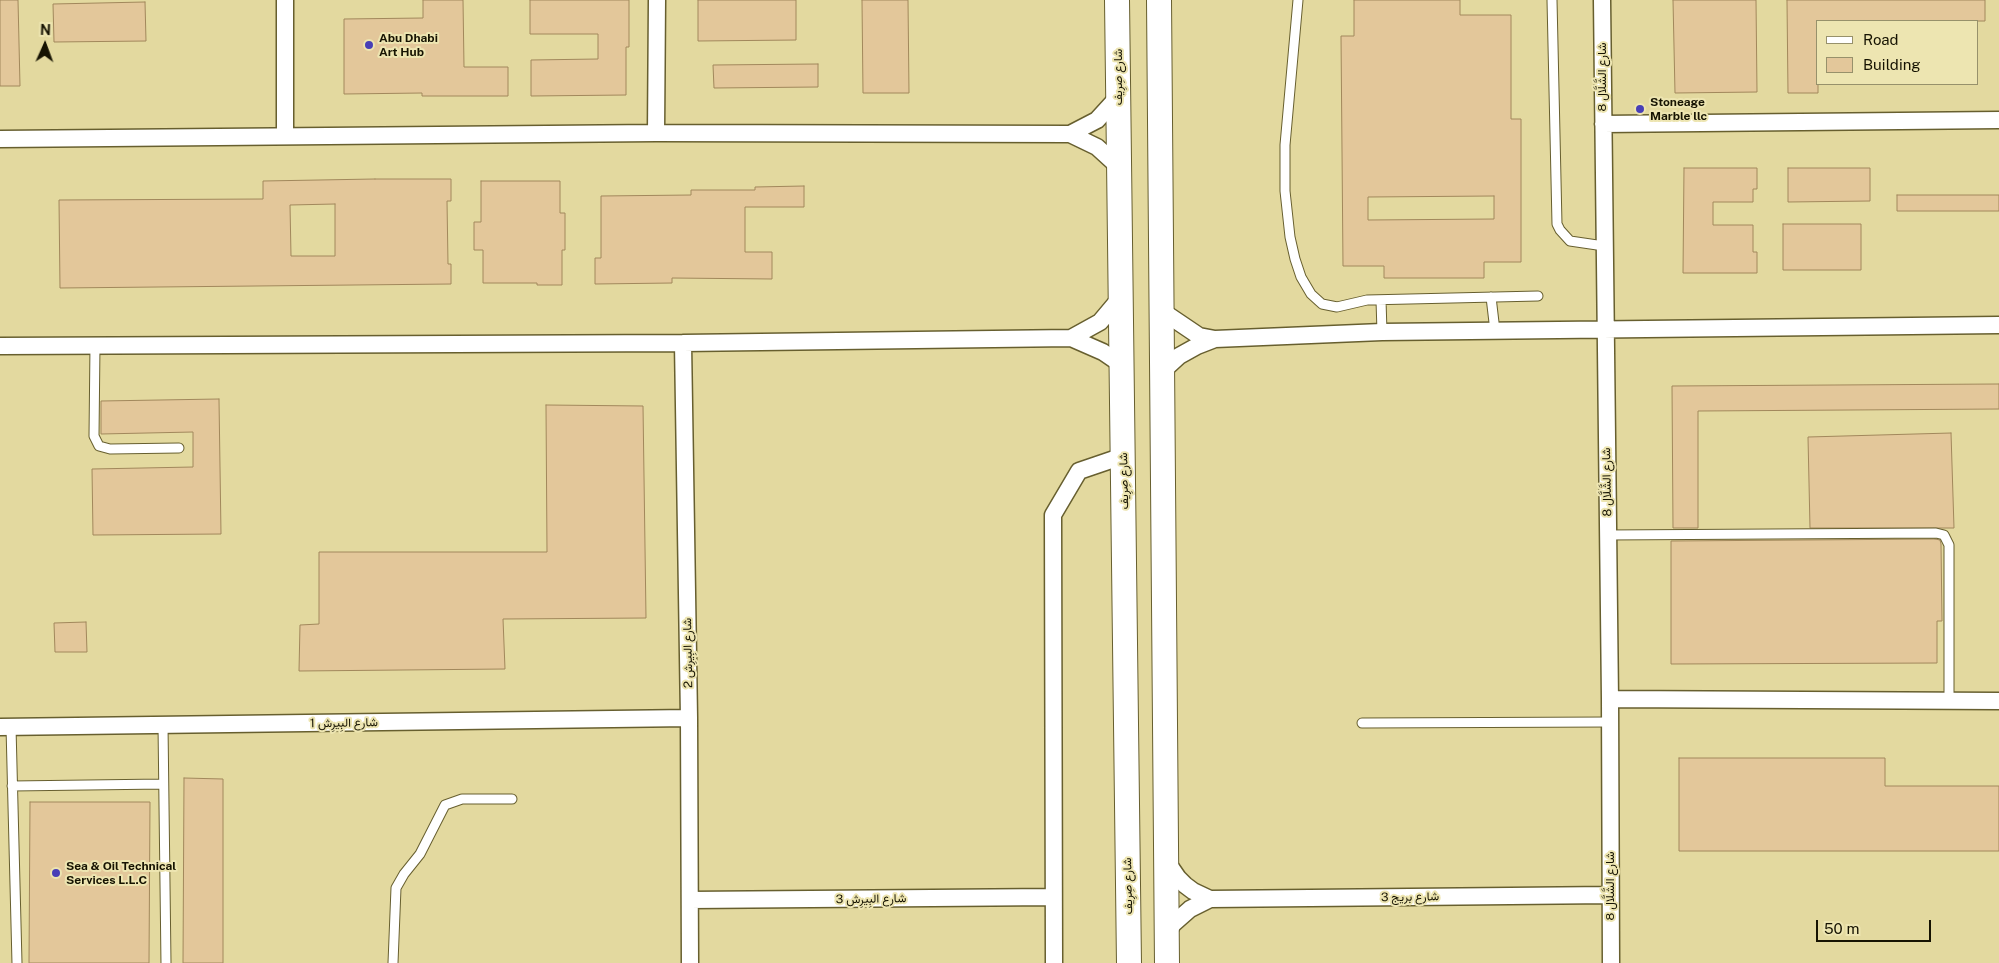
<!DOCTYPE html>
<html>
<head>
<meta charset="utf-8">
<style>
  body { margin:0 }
  #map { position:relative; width:1999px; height:963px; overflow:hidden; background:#ede5b1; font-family:"Public Sans",sans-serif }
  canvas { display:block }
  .legend { position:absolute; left:1816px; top:20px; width:162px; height:65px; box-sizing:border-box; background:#ede5b1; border:1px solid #97916b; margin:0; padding:6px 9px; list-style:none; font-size:15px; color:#161302 }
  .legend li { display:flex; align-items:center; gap:10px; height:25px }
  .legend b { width:25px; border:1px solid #97916b }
  .north { position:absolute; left:20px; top:20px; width:50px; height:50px; -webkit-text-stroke:4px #ede5b1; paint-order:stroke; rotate:2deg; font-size:14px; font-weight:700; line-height:20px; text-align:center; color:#161302 }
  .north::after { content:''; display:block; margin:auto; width:18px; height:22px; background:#161302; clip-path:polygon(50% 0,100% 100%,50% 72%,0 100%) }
  .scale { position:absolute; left:1816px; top:920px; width:115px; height:22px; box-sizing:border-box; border:2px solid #161302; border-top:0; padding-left:6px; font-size:15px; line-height:18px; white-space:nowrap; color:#161302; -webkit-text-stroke:4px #ede5b1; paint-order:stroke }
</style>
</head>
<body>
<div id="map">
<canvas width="1999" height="963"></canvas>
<ul class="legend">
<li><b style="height:6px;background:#fff"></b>Road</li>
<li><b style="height:14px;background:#e3c79a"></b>Building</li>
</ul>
<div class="north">N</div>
<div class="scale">50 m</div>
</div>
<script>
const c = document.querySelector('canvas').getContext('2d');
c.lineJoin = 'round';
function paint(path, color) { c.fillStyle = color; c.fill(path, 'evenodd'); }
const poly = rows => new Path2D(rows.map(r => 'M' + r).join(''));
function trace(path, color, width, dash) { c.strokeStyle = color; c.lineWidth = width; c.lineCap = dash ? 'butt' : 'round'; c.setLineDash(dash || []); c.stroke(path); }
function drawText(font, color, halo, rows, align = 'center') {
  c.font = font + ' "Public Sans",Vazirmatn,sans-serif'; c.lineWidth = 4; c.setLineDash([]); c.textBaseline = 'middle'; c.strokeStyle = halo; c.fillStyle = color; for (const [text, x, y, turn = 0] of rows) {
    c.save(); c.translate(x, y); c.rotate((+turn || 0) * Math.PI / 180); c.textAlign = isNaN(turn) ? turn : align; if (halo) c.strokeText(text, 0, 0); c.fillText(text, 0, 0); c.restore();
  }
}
paint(poly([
  [0,0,1999,0,1999,963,0,963],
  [1818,21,1978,21,1978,84,1818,84]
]), '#e3d99f');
const building = poly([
  [0,0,18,0,20,86,0,86,0,0],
  [423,0,463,0,464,67,508,67,508,96,422,96,422,93,344,94,344,19,423,18,423,0],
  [530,0,629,0,629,47,626,47,626,95,531,96,531,60,598,59,598,34,530,34,530,0],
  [698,0,796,0,796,40,698,41,698,0],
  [862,0,908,0,909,93,863,93,862,0],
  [1354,0,1460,0,1460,15,1511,15,1511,119,1521,119,1521,262,1484,262,1484,278,1384,278,1384,266,1343,266,1341,36,1354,36,1354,0],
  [1494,196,1494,219,1368,220,1368,197,1494,196],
  [1673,0,1756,0,1757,92,1675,93,1673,0],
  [1787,0,1985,0,1985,21,1818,21,1818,93,1788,93,1787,0],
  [145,2,146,41,54,42,53,4,145,2],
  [818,64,818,87,714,88,713,65,818,64],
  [1684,168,1757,168,1757,189,1753,189,1753,202,1713,202,1713,225,1753,225,1753,252,1757,252,1757,273,1683,273,1684,168],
  [1788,168,1870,168,1870,201,1788,202,1788,168],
  [375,179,451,179,451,201,447,201,448,264,451,264,451,284,60,288,59,200,263,199,263,181,375,179],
  [335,204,335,256,291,256,290,205,335,204],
  [481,181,560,181,560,213,565,213,565,250,562,250,562,285,537,285,537,283,483,283,483,250,474,250,474,222,481,222,481,181],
  [804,186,804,207,745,207,745,252,772,252,772,279,672,278,672,283,595,284,595,258,601,258,601,196,691,195,691,190,755,190,755,187,804,186],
  [1897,195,1999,195,1999,211,1897,211,1897,195],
  [1783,224,1861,224,1861,270,1783,270,1783,224],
  [1999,384,1999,409,1698,411,1698,528,1673,528,1672,386,1999,384],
  [219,399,221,534,93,535,92,469,193,467,193,432,101,434,101,401,219,399],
  [546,405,643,406,646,618,503,619,505,669,299,671,300,625,319,624,319,552,547,552,546,405],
  [1951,433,1954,528,1810,528,1808,437,1951,433],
  [1935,539,1940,540,1941,544,1942,621,1937,621,1937,663,1671,664,1671,541,1935,539],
  [86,622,87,652,55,652,54,623,86,622],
  [1679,758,1885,758,1885,786,1999,786,1999,851,1679,851,1679,758],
  [184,778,223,779,223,963,183,963,184,778],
  [30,802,150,802,149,963,29,963,30,802]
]);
paint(building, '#e3c79a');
trace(building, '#a2885c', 1);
const lane = poly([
  [1298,0,1285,145,1285,191,1290,237,1295,259,1301,277,1311,294,1322,304,1337,307,1367,300,1538,296],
  [1552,0,1557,224,1560,230,1570,241,1604,246],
  [1491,297,1495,331],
  [1381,300,1382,332],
  [95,345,94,436,99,446,110,449,179,448],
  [1607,535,1936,533,1944,535,1949,545,1949,701],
  [1362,723,1610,722],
  [163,725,166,963],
  [11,727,17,963],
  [12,786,163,784],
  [393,963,396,888,404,874,420,854,445,805,462,799,512,799]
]);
const street = poly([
  [285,0,285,136],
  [1602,0,1610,699,1611,963],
  [1603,124,1999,120],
  [656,133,657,0],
  [1070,134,1097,120,1118,97],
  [0,139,656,133,1070,134,1097,147,1119,167],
  [1162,311,1199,336,1215,339,1382,332,1999,325],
  [1071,338,1100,322,1121,297],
  [683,343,689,718,690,963],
  [0,346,683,343,1071,338,1103,352,1122,365],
  [1163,377,1167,367,1179,356,1197,346,1215,339],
  [1610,699,1999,701],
  [0,727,689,718],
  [1167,862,1178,878,1185,885,1193,891,1210,899,1610,895],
  [690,900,1053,897],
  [1167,933,1173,924,1190,909,1210,899],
  [1054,963,1053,515,1079,471,1123,456]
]);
const secondary = poly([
  [1117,0,1129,963],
  [1159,0,1167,963]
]);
trace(lane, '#675f2f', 11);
trace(street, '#675f2f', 19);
trace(secondary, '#675f2f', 26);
trace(lane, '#fff', 9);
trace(street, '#fff', 16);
trace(secondary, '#fff', 24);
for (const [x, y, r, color] of [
  [369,45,5,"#483fb6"],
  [1640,109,5,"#483fb6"],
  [56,873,5,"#483fb6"]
]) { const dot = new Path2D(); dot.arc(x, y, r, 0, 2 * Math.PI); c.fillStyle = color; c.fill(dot); trace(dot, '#ede5b1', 2); }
drawText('bold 12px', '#161302', '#ede5b1', [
  ["Abu Dhabi",379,38],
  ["Art Hub",379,52],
  ["Stoneage",1650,102],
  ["Marble llc",1650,116],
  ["Sea & Oil Technical",66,866],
  ["Services L.L.C",66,880]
], 'left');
drawText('12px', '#161302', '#ede5b1', [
  ["شارع صِرِيف",1118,77,-90],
  ["شارع الشَّلَّال 8",1602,77,-90],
  ["شارع صِرِيف",1124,481,-91],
  ["شارع الشَّلَّال 8",1607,482,-91],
  ["شارع البِيرِش 2",688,653,-91],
  ["شارع البِيرِش 1",344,723,-1],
  ["شارع صِرِيف",1128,886,-91],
  ["شارع الشَّلَّال 8",1610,886,-90],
  ["شارع بريج 3",1410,897,-1],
  ["شارع البِيرِش 3",871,899,-1]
]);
</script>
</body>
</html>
